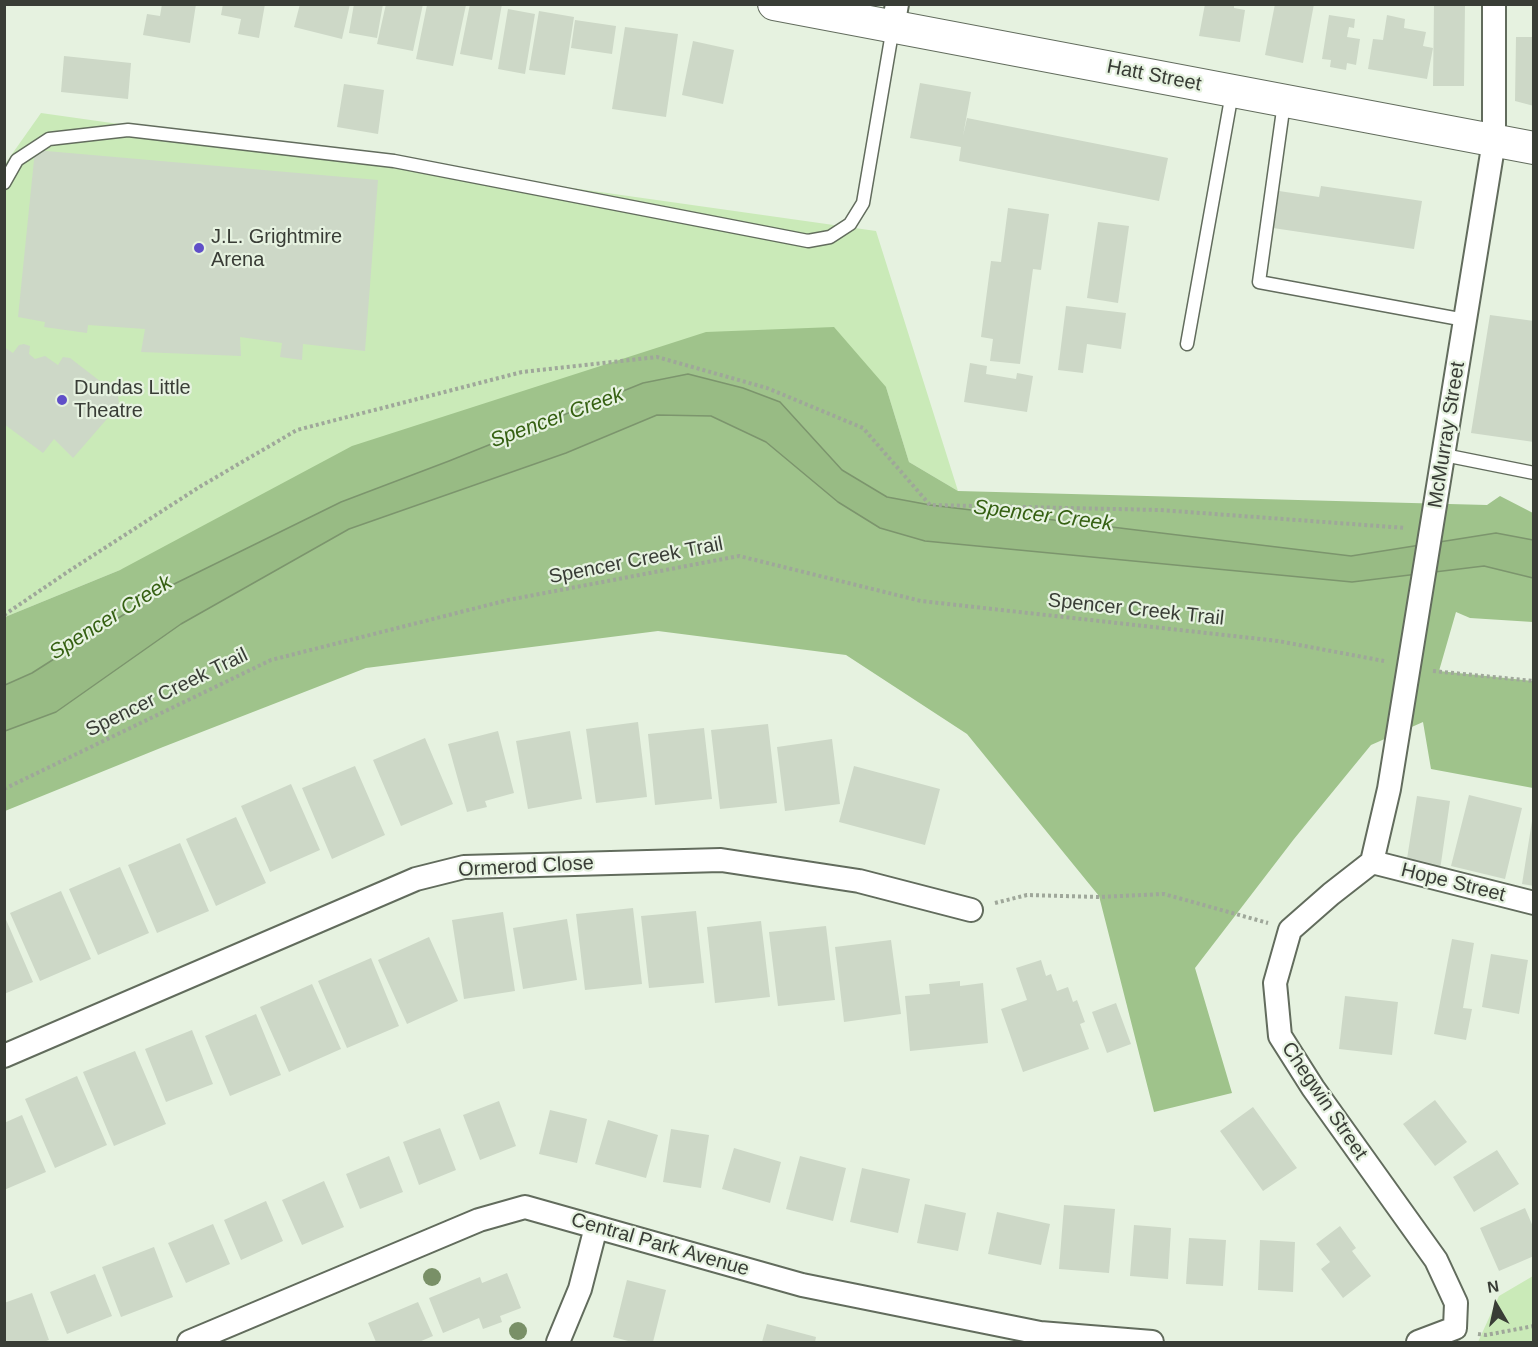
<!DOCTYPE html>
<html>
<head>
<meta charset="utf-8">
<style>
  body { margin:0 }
  #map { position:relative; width:1538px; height:1347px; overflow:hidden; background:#e6f2e0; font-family:Arial,sans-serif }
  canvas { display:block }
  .frame { position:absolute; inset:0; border:6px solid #393d36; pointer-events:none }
  .north { position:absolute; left:1466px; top:1275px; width:60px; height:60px; -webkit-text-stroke:4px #e6f2e0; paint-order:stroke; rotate:351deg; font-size:16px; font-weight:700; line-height:24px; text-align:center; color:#393d36 }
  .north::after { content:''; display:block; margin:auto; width:21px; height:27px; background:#393d36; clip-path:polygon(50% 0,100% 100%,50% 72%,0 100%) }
</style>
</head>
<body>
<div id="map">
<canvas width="1538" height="1347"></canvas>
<div class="frame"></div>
<div class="north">N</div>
</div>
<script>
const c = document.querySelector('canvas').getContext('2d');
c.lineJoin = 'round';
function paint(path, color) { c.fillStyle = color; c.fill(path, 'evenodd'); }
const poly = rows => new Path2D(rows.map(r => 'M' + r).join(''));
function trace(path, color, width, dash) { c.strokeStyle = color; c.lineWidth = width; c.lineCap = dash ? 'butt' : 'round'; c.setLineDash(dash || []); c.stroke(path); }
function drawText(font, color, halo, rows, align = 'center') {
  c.font = font + ' Arial,sans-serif'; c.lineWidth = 4.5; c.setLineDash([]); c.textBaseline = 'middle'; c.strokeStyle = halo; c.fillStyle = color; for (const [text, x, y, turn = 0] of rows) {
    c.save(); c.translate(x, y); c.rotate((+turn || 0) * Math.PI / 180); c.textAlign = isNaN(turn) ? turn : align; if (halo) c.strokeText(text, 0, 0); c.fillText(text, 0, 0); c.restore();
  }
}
paint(poly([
  [41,113,876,231,958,491,909,462,886,387,120,570,5,617,5,164],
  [1533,1276,1533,1342,1478,1342,1499,1296]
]), '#caeab8');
paint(poly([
  [834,327,886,387,909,462,958,491,1487,505,1500,496,1533,513,1533,622,1470,618,1456,612,1439,671,1533,681,1533,788,1431,769,1423,722,1371,745,1294,839,1195,968,1232,1093,1154,1112,1099,896,967,734,846,655,658,631,366,668,163,747,5,811,5,617,120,570,352,446,706,332]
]), '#9fc38b');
const water = poly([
  [688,374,743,388,780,402,842,470,887,497,930,505,1351,556,1496,533,1533,540,1533,578,1484,566,1352,582,925,541,880,528,838,502,766,442,711,416,657,415,566,453,349,529,181,624,56,712,5,731,5,685,32,673,164,589,341,502,449,461,643,383,688,374]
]);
paint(water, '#98bb84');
trace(water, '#7c956d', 1.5);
paint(poly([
  [162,4,196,4,190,43,143,35,147,14,160,16],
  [223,4,265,4,259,38,238,34,241,19,221,15],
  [300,4,350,4,342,39,294,27],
  [354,4,383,4,377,38,349,33],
  [386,4,423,4,413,51,377,44],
  [470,4,502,4,492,60,460,54],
  [1205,4,1234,4,1234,8,1245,10,1240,42,1199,36],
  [1275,4,1314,4,1303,63,1265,55],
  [1434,4,1465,5,1464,86,1433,86],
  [427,5,466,5,453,66,416,59],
  [508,9,535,14,525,74,498,69],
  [539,11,574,17,565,75,529,70],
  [1329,15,1355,19,1354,28,1349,27,1347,37,1360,39,1356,65,1347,63,1346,70,1330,67,1331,60,1322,59],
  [1387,15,1405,19,1404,28,1426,32,1423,46,1433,48,1427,79,1368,69,1373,39,1383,40],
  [575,20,616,26,612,54,571,48],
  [625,27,678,34,666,117,612,109],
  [1516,37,1534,37,1534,106,1515,101],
  [693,41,734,50,723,104,682,95],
  [64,56,131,63,128,99,61,92],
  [920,83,971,92,963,136,967,118,1168,158,1159,201,959,161,961,147,910,138],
  [344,84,384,90,378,134,337,127],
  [35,150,378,180,365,351,303,344,302,360,280,357,282,343,240,337,241,356,141,352,145,329,88,325,87,333,44,327,45,322,18,317],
  [1321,186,1422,201,1414,249,1273,228,1279,191,1319,197],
  [1008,208,1049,214,1041,270,1033,269,1020,364,990,361,993,339,981,337,991,261,1001,262],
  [1098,222,1129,226,1118,303,1087,298],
  [1066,306,1126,313,1121,349,1087,344,1083,373,1058,370],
  [1490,315,1534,321,1534,442,1471,433],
  [24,344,30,346,29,354,35,359,45,356,58,365,63,357,70,358,118,395,119,405,73,458,54,439,43,453,4,424,4,347,13,353,19,345],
  [970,363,987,366,986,374,1016,379,1017,373,1033,376,1027,412,964,402],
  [638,722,647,797,596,803,586,729],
  [768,724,777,803,720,809,711,730],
  [704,728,712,799,655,805,648,734],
  [498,731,514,793,485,801,487,807,467,812,448,744],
  [570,731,582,799,528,809,516,741],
  [425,738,453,804,401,826,373,760],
  [832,739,840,804,785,811,777,747],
  [355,766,385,835,332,859,302,788],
  [854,766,940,789,925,845,839,822],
  [291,784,320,850,270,872,241,806],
  [1469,795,1522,808,1505,879,1451,866],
  [1417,796,1450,801,1440,870,1406,865],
  [236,817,266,883,216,906,186,839],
  [1532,821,1534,821,1534,886,1522,884],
  [180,843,209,911,157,933,128,865],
  [120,867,149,933,98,955,69,889],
  [61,891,91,959,40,981,10,913],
  [633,908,642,984,585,990,576,914],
  [696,911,704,983,649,988,641,916],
  [503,912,515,991,464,999,452,920],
  [4,915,33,982,4,994],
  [567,919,577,980,523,989,513,928],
  [761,921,770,997,715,1003,707,927],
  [826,926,835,1000,778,1006,769,932],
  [429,937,458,1001,407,1024,378,960],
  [1452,939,1474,943,1463,1008,1472,1009,1466,1040,1434,1034],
  [891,940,901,1014,844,1022,835,947],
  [1491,954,1528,960,1519,1014,1482,1007],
  [371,958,399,1026,347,1048,318,981],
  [1041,960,1046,976,1051,974,1057,991,1068,987,1073,1002,1077,1000,1085,1022,1080,1024,1089,1049,1023,1072,1001,1009,1027,1000,1016,968],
  [960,981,960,986,983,983,988,1043,910,1051,905,996,930,994,929,984],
  [312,984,341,1049,289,1072,260,1007],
  [1345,996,1398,1002,1392,1055,1339,1049],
  [1116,1003,1131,1044,1107,1053,1092,1012],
  [256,1014,281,1075,230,1096,205,1036],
  [192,1030,213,1084,166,1102,145,1049],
  [135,1051,166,1124,114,1146,83,1072],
  [77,1076,107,1145,55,1168,25,1099],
  [1435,1100,1467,1142,1435,1166,1403,1124],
  [499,1101,516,1146,480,1160,463,1115],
  [1253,1107,1297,1168,1263,1191,1220,1131],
  [550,1110,587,1119,577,1163,539,1154],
  [22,1115,46,1172,4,1190,4,1123],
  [608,1120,658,1135,646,1178,595,1164],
  [440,1128,456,1170,419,1185,403,1142],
  [671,1129,709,1135,701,1188,663,1182],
  [734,1148,781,1162,770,1203,722,1189],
  [1497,1150,1519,1184,1474,1212,1453,1177],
  [389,1156,403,1192,360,1209,346,1174],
  [800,1156,846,1168,833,1221,786,1209],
  [862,1168,910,1179,898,1233,850,1222],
  [324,1181,344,1227,302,1245,282,1200],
  [266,1201,283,1241,241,1260,224,1220],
  [925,1204,966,1213,958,1251,917,1243],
  [1064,1205,1115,1209,1109,1273,1059,1269],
  [1525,1208,1534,1229,1534,1256,1499,1271,1480,1228],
  [997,1212,1050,1224,1041,1265,988,1254],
  [213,1224,230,1264,186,1283,168,1243],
  [1134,1225,1171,1228,1168,1279,1130,1276],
  [1340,1226,1356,1248,1352,1251,1371,1276,1343,1298,1321,1269,1330,1262,1316,1244],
  [1189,1238,1226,1240,1223,1286,1186,1284],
  [1260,1240,1295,1242,1293,1292,1258,1290],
  [154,1247,173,1297,121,1317,102,1267],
  [507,1273,521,1308,500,1316,502,1322,483,1329,479,1318,443,1333,429,1298,480,1277,482,1283],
  [95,1274,112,1316,67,1334,50,1292],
  [627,1280,666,1290,653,1342,632,1342,613,1337],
  [32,1293,49,1340,43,1342,4,1342,4,1303],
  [418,1302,433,1336,419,1342,376,1342,368,1323],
  [767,1324,816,1337,815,1342,762,1342]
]), '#cdd8c7');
const lane = poly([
  [1284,103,1259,282,1465,320],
  [4,183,17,160,49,139,128,130,394,161,808,241,830,237,850,224,863,203,893,27],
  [1187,344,1232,93],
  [1444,455,1534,473]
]);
const street = poly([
  [893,27,897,4],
  [1372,862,1389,789,1494,141,1494,4],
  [1372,862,1331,894,1290,930,1275,983,1280,1036,1313,1088,1436,1260,1456,1303,1455,1328,1418,1342],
  [1372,862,1534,903],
  [4,1056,416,879,464,867,721,860,859,881,971,910],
  [189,1342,479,1220,525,1207,802,1285,1040,1333,1152,1342],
  [558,1342,580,1289,596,1227]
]);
const secondary = poly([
  [774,4,1534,148]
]);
trace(lane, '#626c5d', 15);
trace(street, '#626c5d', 26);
trace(secondary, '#626c5d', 34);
trace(poly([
  [4,615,69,571,201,486,297,430,522,372,657,357,767,388,863,428,930,505,1160,510,1406,528],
  [1433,671,1534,681],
  [4,789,271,660,508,600,739,556,921,601,1278,641,1384,661],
  [995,903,1027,895,1099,897,1164,894,1268,923],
  [1478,1334,1486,1335,1534,1326]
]), '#9fa79a', 4, [3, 3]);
trace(lane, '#fff', 12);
trace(street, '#fff', 22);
trace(secondary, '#fff', 32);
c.fillStyle = '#799067';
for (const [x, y] of [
  [432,1277],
  [518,1331]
]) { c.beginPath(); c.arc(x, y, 9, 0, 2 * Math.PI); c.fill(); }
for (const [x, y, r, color] of [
  [199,248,6,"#604fc8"],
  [62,400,6,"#604fc8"]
]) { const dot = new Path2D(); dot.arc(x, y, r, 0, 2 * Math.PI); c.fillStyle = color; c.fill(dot); trace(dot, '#e6f2e0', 2); }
drawText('20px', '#393d36', '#e6f2e0', [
  ["Hatt Street",1154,76,11],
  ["McMurray Street",1447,435,-81],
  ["Spencer Creek Trail",636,561,-11],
  ["Spencer Creek Trail",1136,610,6],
  ["Spencer Creek Trail",167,693,-26],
  ["Ormerod Close",526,867,-3],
  ["Hope Street",1453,883,14],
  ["Chegwin Street",1324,1101,56],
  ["Central Park Avenue",660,1245,16]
]);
drawText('20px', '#393d36', '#e6f2e0', [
  ["J.L. Grightmire",211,237],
  ["Arena",211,260],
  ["Dundas Little",74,388],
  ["Theatre",74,411]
], 'left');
drawText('italic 21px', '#356012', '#e6f2e0', [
  ["Spencer Creek",557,418,-20],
  ["Spencer Creek",1043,516,7],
  ["Spencer Creek",111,618,-32]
]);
</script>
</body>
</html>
